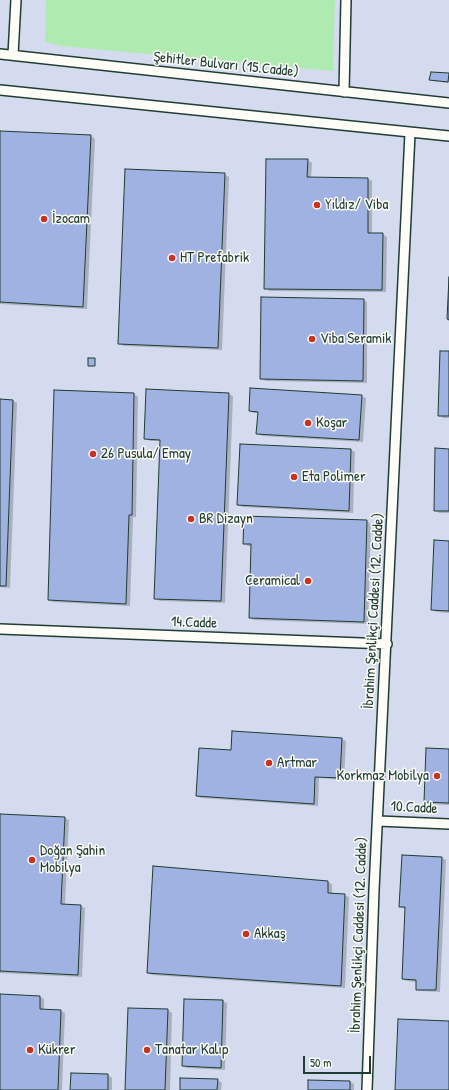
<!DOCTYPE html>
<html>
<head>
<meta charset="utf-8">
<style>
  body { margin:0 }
  #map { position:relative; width:449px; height:1090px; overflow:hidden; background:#eaedf3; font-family:"Patrick Hand",sans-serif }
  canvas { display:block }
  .scale { position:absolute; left:303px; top:1056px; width:68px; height:18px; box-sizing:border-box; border:2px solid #1f3d34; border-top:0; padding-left:5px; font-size:12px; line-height:14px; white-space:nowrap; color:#1f3d34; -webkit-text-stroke:3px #fdfcf7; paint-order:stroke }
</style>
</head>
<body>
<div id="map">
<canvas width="449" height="1090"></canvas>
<div class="scale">50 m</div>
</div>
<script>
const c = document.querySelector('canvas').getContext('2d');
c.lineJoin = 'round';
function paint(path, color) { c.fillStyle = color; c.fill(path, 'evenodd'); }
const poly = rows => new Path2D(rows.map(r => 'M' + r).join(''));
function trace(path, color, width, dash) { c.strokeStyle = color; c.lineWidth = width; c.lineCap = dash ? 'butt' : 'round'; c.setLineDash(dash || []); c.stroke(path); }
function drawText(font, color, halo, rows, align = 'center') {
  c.font = font + ' "Patrick Hand",sans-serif'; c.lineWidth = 3; c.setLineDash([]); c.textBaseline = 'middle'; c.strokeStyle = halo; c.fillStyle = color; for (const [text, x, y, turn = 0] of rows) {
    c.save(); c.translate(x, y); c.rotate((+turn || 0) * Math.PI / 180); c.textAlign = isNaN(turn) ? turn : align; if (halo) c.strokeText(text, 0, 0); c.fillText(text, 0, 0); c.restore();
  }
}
paint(poly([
  [0,0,449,0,449,1090,0,1090]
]), '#d4dbee');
paint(poly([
  [46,0,335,0,333,71,61,46,45,42]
]), '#afebb1');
paint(poly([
  [449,74,449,83,433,81,431,79],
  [0,132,91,136,95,139,87,309,0,304],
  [307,160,312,163,311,178,368,179,372,181,372,234,382,234,387,237,386,292,269,291,265,288],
  [224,174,229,177,222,350,124,346,119,343],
  [363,300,367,302,367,383,266,381,261,379],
  [449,352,449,418,443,418,439,415],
  [134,394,138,397,136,517,133,517,130,606,53,602,49,600],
  [228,394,233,396,225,603,160,601,155,598,161,441,150,441,145,438],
  [361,396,366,398,363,442,262,436,257,433,258,413,254,413,250,411],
  [0,400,13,401,17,403,10,588,0,587],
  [241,445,351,450,355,452,353,513,243,507,238,505],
  [449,450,449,513,439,513,435,510],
  [367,521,371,524,368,624,254,620,250,617,252,546,248,546,244,543],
  [449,542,449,613,436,612,432,609],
  [342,739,346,741,344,780,319,778,318,806,201,798,197,796,232,751],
  [449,750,449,805,429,804,425,802],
  [0,815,65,818,69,820,65,905,81,906,85,908,82,977,0,973],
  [442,858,446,860,440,992,421,991,417,989,417,982,407,981,403,979,406,909,400,907],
  [154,867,328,882,332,884,332,894,344,895,349,897,345,988,152,975,148,973],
  [0,995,40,997,44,999,44,1010,61,1011,65,1013,62,1090,0,1090],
  [222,1001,227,1003,225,1070,187,1068,183,1066],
  [168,1010,172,1013,170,1090,126,1090],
  [108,1075,112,1078,112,1090,71,1090],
  [217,1080,222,1083,221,1090,181,1090],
  [350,1082,354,1084,354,1090,309,1090]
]), '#0003');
const building = poly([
  [431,72,449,73,448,82,429,80,431,72],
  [0,131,91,135,83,307,0,302,0,131],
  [266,159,308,159,307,177,368,178,368,233,383,233,382,290,264,289,266,159],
  [125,169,225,173,218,348,118,344,125,169],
  [449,277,449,320,447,319,449,277],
  [261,297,364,299,363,381,260,379,261,297],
  [440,351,449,351,449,416,438,416,440,351],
  [88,358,95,358,95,366,88,366,88,358],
  [250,388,362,395,359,440,256,434,258,412,249,411,250,388],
  [146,389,229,393,221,601,154,599,160,440,144,439,146,389],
  [54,390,134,393,132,515,129,515,126,604,48,600,54,390],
  [0,399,13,400,6,586,0,586,0,399],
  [240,444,351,449,349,511,237,505,240,444],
  [435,448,449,449,449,511,434,511,435,448],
  [244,516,367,520,364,622,249,618,251,544,243,544,244,516],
  [434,540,449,541,449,611,431,610,434,540],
  [232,731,342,738,340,778,315,777,314,804,196,796,199,748,231,750,232,731],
  [426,748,449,749,449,803,424,802,426,748],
  [0,814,65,817,61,904,81,905,78,975,0,971,0,814],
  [402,855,442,857,436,990,416,990,416,980,402,979,405,907,399,907,402,855],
  [153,866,328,881,328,893,345,894,341,986,147,973,153,866],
  [0,994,40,996,40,1009,61,1010,58,1090,0,1090,0,994],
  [184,999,223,1000,221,1068,182,1066,184,999],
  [128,1008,168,1009,165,1090,125,1090,128,1008],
  [398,1019,449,1021,449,1090,395,1090,398,1019],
  [71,1073,108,1074,108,1090,70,1090,71,1073],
  [180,1078,218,1079,217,1090,180,1090,180,1078],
  [308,1080,350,1081,350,1090,308,1090,308,1080]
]);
paint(building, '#a0b2e1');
trace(building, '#1f3d34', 1);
const street = poly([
  [0,54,449,103],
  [13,55,16,0],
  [0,90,449,136],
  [344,92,346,0],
  [0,629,387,644],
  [378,821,449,824],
  [367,1090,374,890,410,133]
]);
trace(street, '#1f3d34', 12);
trace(street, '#fdfcf7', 9);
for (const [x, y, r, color] of [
  [317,205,4,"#c8321e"],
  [44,219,4,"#c8321e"],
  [172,258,4,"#c8321e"],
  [312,339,4,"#c8321e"],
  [308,423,4,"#c8321e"],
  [93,454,4,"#c8321e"],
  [294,477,4,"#c8321e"],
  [191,519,4,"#c8321e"],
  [308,581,4,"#c8321e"],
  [269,763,4,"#c8321e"],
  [437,776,4,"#c8321e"],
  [32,860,4,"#c8321e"],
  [246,934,4,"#c8321e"],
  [30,1050,4,"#c8321e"],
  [147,1050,4,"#c8321e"]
]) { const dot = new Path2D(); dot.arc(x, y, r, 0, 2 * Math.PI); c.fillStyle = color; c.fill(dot); trace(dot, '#fdfcf7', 1.5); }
drawText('15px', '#1f3d34', '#fdfcf7', [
  ["Şehitler Bulvarı (15.Cadde)",226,65,6],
  ["İbrahim Şenlikçi Caddesi (12. Cadde)",374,611,-87],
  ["14.Cadde",194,623,2],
  ["10.Cadde",414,808,3],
  ["İbrahim Şenlikçi Caddesi (12. Cadde)",359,935,-88]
]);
drawText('15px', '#1f3d34', '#fdfcf7', [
  ["Yıldız/ Viba",325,205],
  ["İzocam",52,219],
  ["HT Prefabrik",180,258],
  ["Viba Seramik",320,339],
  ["Koşar",316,423],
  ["26 Pusula/ Emay",101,454],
  ["Eta Polimer",302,477],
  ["BR Dizayn",199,519],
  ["Ceramical",300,581,"right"],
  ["Artmar",277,763],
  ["Korkmaz Mobilya",429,776,"right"],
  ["Doğan Şahin",40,851],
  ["Mobilya",40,868],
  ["Akkaş",254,934],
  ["Kükrer",38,1050],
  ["Tanatar Kalıp",155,1050]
], 'left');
</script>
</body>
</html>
